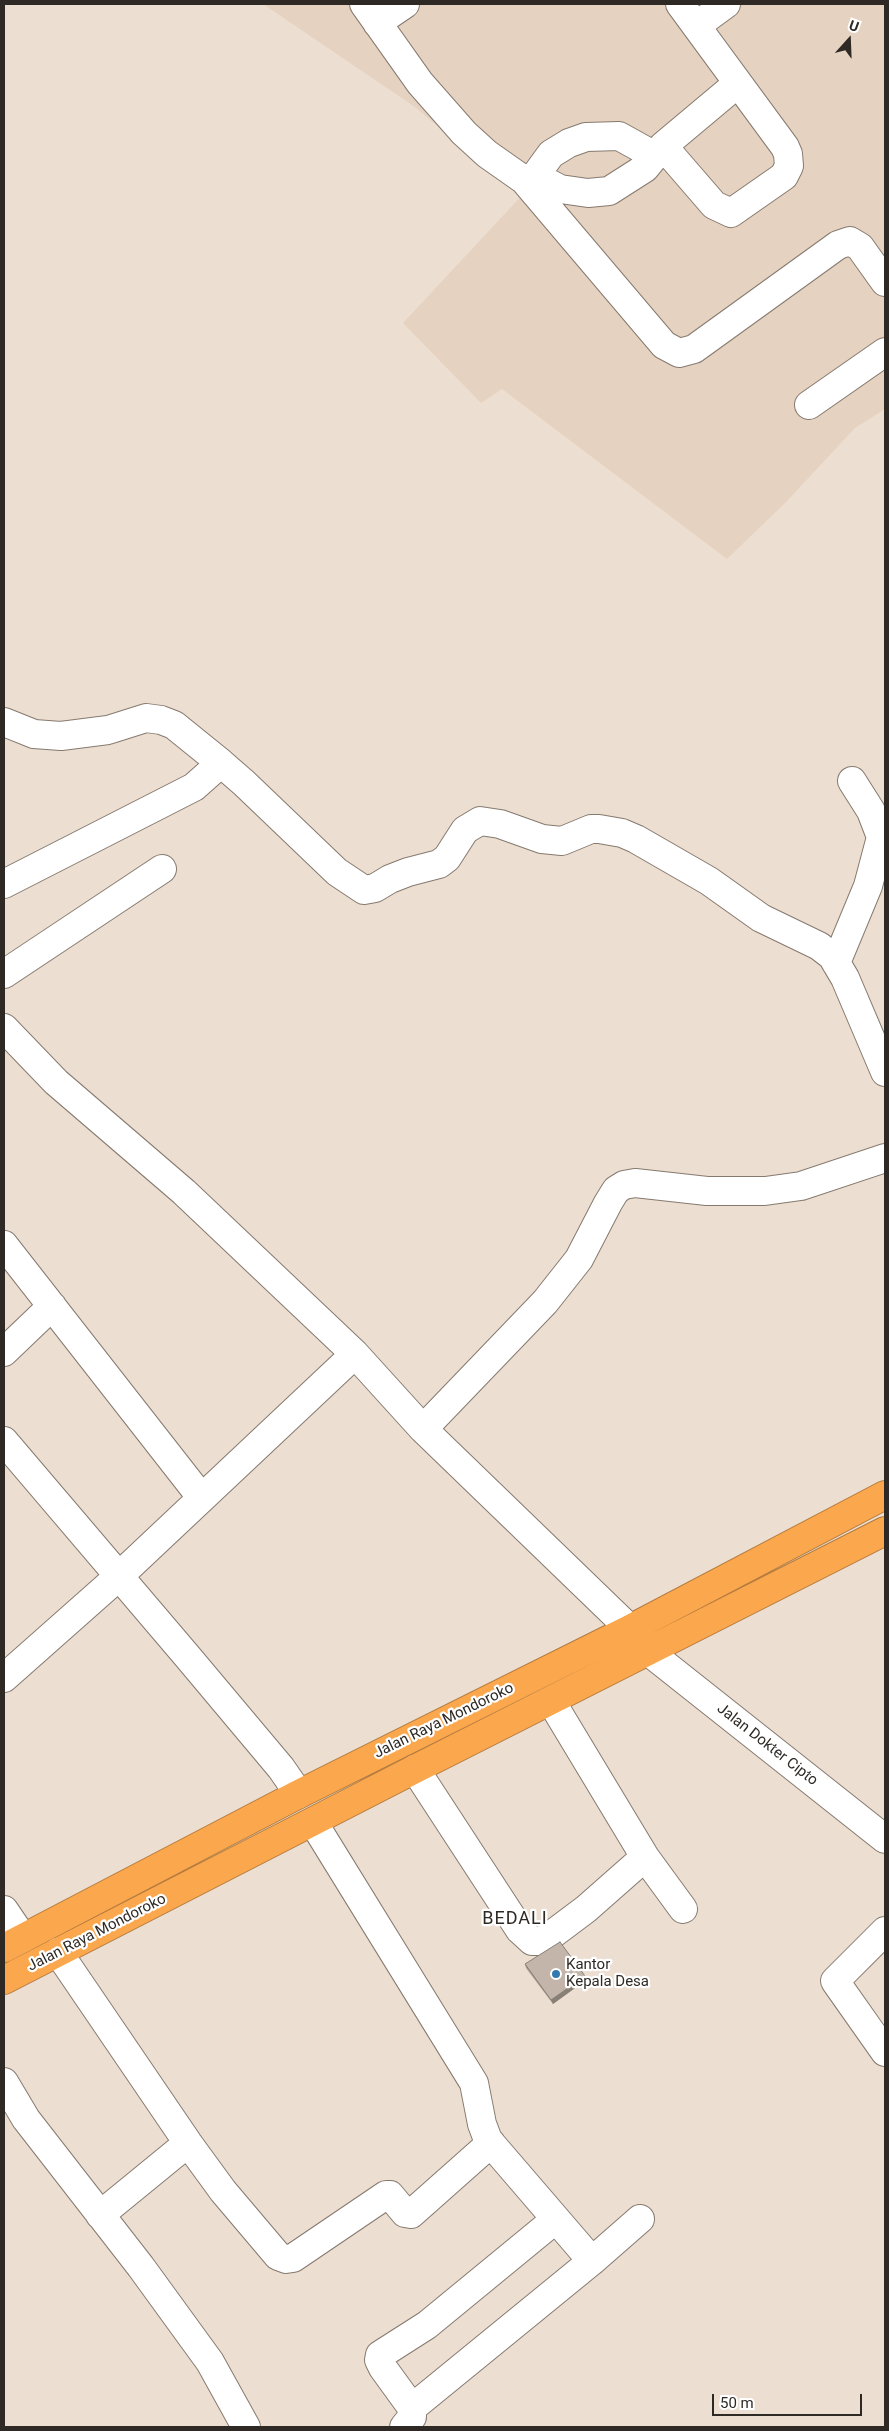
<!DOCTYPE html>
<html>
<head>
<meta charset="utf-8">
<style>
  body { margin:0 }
  #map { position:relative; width:889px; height:2431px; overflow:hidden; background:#ecded1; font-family:Roboto,sans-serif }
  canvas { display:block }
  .frame { position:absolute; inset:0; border:5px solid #2e2924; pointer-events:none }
  .north { position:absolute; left:824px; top:15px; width:50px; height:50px; -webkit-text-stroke:4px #fff; paint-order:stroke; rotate:20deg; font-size:14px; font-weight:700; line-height:20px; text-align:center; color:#2e2924 }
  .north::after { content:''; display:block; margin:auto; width:18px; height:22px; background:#2e2924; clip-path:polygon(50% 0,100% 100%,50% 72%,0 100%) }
  .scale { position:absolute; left:712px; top:2394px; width:150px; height:22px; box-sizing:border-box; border:2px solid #2e2924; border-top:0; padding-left:6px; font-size:15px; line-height:18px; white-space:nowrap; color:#2e2924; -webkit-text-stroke:4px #fff; paint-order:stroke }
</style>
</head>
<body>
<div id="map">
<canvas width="889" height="2431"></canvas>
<div class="frame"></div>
<div class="north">U</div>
<div class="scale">50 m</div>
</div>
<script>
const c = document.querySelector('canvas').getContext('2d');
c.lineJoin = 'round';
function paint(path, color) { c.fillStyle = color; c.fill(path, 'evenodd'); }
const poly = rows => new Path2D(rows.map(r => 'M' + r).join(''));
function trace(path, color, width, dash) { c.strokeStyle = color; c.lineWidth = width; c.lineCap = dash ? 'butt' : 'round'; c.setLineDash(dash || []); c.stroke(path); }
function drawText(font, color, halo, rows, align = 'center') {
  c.font = font + ' Roboto,sans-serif'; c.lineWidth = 4.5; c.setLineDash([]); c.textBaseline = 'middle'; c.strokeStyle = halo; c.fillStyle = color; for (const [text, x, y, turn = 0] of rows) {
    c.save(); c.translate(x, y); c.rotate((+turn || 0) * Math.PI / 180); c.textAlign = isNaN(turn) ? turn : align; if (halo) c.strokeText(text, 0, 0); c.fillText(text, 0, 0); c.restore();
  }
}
paint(poly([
  [263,4,885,4,885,409,855,428,787,501,727,559,502,389,481,403,403,323,527,190,507,185,415,107]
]), '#e6d2c0');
const minor = poly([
  [364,4,420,83,464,133,487,154,524,180,535,176,560,189,588,193,609,191,645,168,663,146,737,84],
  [377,23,405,4],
  [696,26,726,4],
  [663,146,714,205,731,213,784,176,789,166,788,154,785,147,680,4],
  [535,176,551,154,569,143,586,137,619,136,655,156],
  [524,180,664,345,679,353,694,349,838,245,850,241,860,247,885,282],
  [809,405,885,352],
  [4,722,34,734,61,736,108,730,146,718,161,720,174,725,221,763,194,787,4,884],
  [221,763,244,783,337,872,364,890,375,888,390,879,408,872,439,864,447,858,465,830,480,821,500,824,542,839,562,841,591,829,599,829,622,833,636,839,709,881,761,918,819,946,832,956,845,978,885,1072],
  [836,963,868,886,881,837,871,811,852,781],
  [4,974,162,869],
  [4,1028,56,1082,184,1192,355,1354,423,1429,630,1629],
  [4,1245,201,1497],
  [4,1352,52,1306],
  [423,1429,545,1302,579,1259,608,1203,616,1190,624,1185,635,1183,707,1191,765,1191,801,1186,885,1158],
  [4,1441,187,1656,281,1768,299,1794],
  [649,1652,885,1839],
  [4,1678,118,1577,355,1354],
  [551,1701,645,1857,683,1909],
  [415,1769,520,1930,532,1941,540,1941,550,1936,586,1909,645,1857],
  [313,1822,474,2083,482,2124,488,2140,592,2261],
  [4,1910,23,1938],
  [885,1931,835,1981,885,2052],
  [58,1952,188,2143,223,2191,278,2256,286,2259,293,2258,386,2195,390,2195,405,2213,411,2214,491,2143],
  [4,2082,26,2119,141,2267,210,2362,246,2427],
  [100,2215,188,2143],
  [412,2408,592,2261,640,2219],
  [404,2427,412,2417,412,2408,383,2368,379,2360,380,2355,427,2325,556,2219]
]);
const highway = poly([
  [4,1948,299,1794,630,1629,885,1495],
  [4,1980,415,1769,885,1531]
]);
trace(minor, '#867a6f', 30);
trace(highway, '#b37b3f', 30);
trace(minor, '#fff', 28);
trace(highway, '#fba74d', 28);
paint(poly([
  [525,1964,585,1976,586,1980,553,2004,526,1968]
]), '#a89c91');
paint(poly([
  [585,1976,586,1980,553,2004,551,2000]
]), '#887f76');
const building = poly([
  [560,1942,585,1976,551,2000,525,1964,560,1942]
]);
paint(building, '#c3b5a9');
trace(building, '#887f76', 1);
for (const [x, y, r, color] of [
  [556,1974,5,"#3479ae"]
]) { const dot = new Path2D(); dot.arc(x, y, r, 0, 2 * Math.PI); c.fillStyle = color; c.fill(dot); trace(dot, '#fff', 2); }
drawText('15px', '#2e2924', '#fff', [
  ["Jalan Raya Mondoroko",444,1721,-26],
  ["Jalan Dokter Cipto",767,1745,38],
  ["Jalan Raya Mondoroko",97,1933,-27]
]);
drawText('15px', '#2e2924', '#fff', [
  ["Kantor",566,1965],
  ["Kepala Desa",566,1982]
], 'left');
c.letterSpacing = '1px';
drawText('18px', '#2e2924', '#fff', [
  ["BEDALI",515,1919]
]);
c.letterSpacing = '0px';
</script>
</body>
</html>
